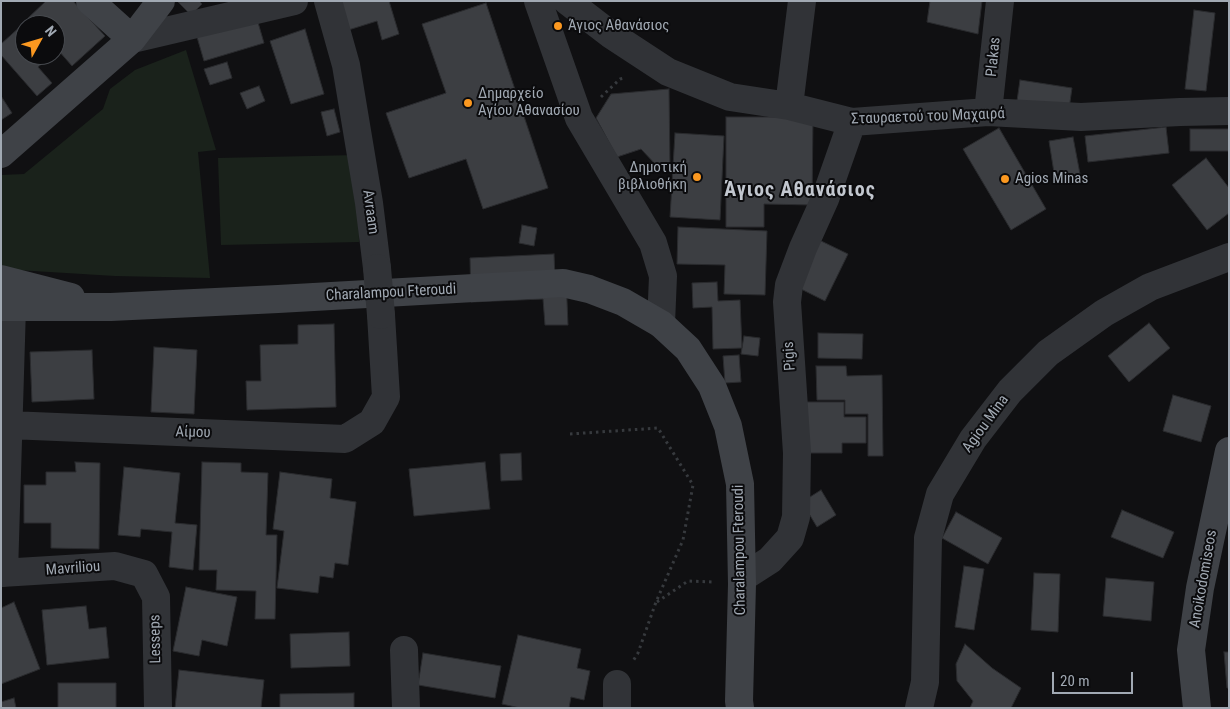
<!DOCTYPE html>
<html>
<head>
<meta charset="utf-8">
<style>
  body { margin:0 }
  #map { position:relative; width:1230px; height:709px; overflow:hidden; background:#101012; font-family:"Roboto Condensed",sans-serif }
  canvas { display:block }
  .frame { position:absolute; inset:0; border:2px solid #a1a9b3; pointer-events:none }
  .north { position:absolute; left:15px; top:15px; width:50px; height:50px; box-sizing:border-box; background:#0b0b0d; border:1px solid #474a4f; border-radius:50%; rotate:51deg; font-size:14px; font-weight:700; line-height:20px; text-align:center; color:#a1a9b3 }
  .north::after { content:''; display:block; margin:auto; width:18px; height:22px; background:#fb9820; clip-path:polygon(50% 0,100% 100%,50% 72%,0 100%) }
  .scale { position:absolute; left:1052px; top:672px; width:81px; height:22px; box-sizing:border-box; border:2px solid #a1a9b3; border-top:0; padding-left:6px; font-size:15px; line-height:18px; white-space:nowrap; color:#a1a9b3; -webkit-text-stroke:4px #0b0b0d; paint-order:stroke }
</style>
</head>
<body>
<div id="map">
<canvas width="1230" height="709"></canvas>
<div class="frame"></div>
<div class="north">N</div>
<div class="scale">20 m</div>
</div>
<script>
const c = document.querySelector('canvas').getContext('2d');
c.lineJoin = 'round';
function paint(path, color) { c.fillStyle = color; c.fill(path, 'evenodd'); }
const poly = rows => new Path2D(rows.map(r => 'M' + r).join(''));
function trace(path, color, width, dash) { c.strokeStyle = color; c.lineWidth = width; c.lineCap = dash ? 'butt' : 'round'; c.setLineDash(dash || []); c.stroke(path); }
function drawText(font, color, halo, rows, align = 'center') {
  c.font = font + ' "Roboto Condensed",sans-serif'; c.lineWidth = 4; c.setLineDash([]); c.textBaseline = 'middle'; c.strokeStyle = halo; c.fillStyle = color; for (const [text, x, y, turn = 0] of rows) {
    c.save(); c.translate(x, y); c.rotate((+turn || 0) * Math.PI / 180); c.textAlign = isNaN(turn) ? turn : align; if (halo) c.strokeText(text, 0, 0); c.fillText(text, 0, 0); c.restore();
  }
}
paint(poly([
  [186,50,216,150,198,152,210,278,115,276,17,270,1,266,1,175,24,174,103,109,110,89,135,70],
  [358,155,359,242,221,245,218,158]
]), '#1a221b');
const building = poly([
  [46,1,73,1,105,36,72,66,58,50,55,53,55,25,35,25,28,18,46,1],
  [199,1,202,4,191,15,178,2,199,1],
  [338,1,389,1,399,34,382,40,377,21,342,32,338,1],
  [930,1,982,1,978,34,927,22,930,1],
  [486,3,548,188,483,209,466,159,409,178,386,113,446,93,422,24,486,3],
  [1194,10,1215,13,1206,91,1185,89,1194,10],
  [257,19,264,43,204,61,197,37,257,19],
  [22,25,25,28,25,55,52,55,38,67,52,83,37,96,1,55,1,44,22,25],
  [305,29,324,94,291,104,270,41,305,29],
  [227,62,232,78,210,85,204,69,227,62],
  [1020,80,1072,88,1069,109,1017,101,1020,80],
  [259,86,265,101,247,109,240,93,259,86],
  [669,89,670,166,656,165,641,149,617,157,596,118,611,94,669,89],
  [1,96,12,113,1,120,1,96],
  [334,109,340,132,327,136,321,112,334,109],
  [726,117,813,117,812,205,764,204,764,227,726,227,726,117],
  [1166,127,1169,153,1088,162,1085,136,1166,127],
  [999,128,1046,209,1011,230,963,149,999,128],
  [1190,129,1229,129,1229,151,1190,151,1190,129],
  [675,133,724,136,720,220,670,217,675,133],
  [1073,137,1080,174,1055,179,1049,141,1073,137],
  [1206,158,1229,188,1229,213,1207,230,1172,185,1206,158],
  [522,225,537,228,534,246,519,243,522,225],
  [678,227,767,231,765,295,724,294,725,265,677,264,678,227],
  [817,239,848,254,825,301,795,286,817,239],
  [554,254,555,278,566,278,568,325,545,325,543,299,471,302,470,258,554,254],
  [717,282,718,301,740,300,742,348,713,349,712,307,693,308,692,283,717,282],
  [1149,323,1170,348,1129,382,1108,356,1149,323],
  [334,324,336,407,247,410,246,381,261,381,260,345,298,344,298,325,334,324],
  [818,333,863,334,862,359,818,358,818,333],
  [744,336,760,338,758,356,741,354,744,336],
  [154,347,197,350,194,414,151,412,154,347],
  [92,350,94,399,32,402,30,352,92,350],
  [739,355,741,382,725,383,723,356,739,355],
  [816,366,846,366,847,376,882,375,883,456,868,456,868,414,845,414,845,400,817,400,816,366],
  [1173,395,1211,406,1201,442,1163,431,1173,395],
  [804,402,844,402,844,417,866,417,866,443,842,443,842,453,804,453,804,402],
  [521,453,522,480,501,481,500,454,521,453],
  [75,462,100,463,99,549,51,548,51,523,24,523,24,485,46,485,46,472,76,472,75,462],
  [202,462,241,463,241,472,268,473,266,535,277,535,275,619,255,619,256,591,216,590,217,570,199,570,202,462],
  [485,462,490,509,414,516,409,469,485,462],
  [124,467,180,473,175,523,197,525,193,570,169,567,172,532,141,529,140,537,118,535,124,467],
  [280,472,332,479,330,498,356,502,348,565,335,563,333,578,320,576,318,593,277,588,284,531,273,529,280,472],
  [821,490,836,515,817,527,802,502,821,490],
  [1122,510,1174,532,1163,558,1111,537,1122,510],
  [956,512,1002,538,988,564,942,538,956,512],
  [964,566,984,569,974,630,955,627,964,566],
  [1034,573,1060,574,1058,632,1031,630,1034,573],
  [1106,578,1154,582,1151,621,1103,616,1106,578],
  [186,587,237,597,227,646,202,640,199,656,173,651,186,587],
  [14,602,40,669,1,684,1,608,14,602],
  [86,606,89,629,106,627,109,658,47,665,42,610,86,606],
  [349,632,350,666,291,668,290,634,349,632],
  [518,635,581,649,577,668,590,671,584,700,571,697,569,708,520,708,502,704,518,635],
  [965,644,992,668,1021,688,1011,708,970,708,973,701,957,681,956,664,965,644],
  [1224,652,1229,652,1229,688,1227,688,1224,652],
  [423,653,501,666,495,698,418,685,423,653],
  [179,670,264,680,261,708,175,708,179,670],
  [58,683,116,683,116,708,58,708,58,683],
  [354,693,354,708,280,708,280,694,354,693],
  [14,698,16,708,1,708,1,702,14,698]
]);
paint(building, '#3c3e42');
trace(building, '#2a2b2e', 1);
trace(poly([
  [601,97,620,79,625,78],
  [570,434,658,428,693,485,683,540,656,602,638,653,633,661],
  [657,602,688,581,714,582]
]), '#373a3e', 3, [2.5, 4]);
trace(poly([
  [328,1,346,65,369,203,377,268],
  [538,1,579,118,653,243,663,276,661,324],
  [567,1,610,34,668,72,730,97,789,106,852,122,988,112,1081,117,1180,112,1229,111],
  [132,39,294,1],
  [789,106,802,1],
  [988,112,1000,1],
  [9,425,345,439,372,422,386,397,381,315],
  [1,573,115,566,144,574,156,597,158,708],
  [4,573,12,307],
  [742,578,770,560,790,538,796,517,797,453,787,302,789,285,803,248,825,199,852,122],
  [404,650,406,708],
  [617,708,617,684],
  [919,708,925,682,928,538,940,494,973,439,1010,391,1048,353,1104,313,1150,287,1229,257]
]), '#313337', 28);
trace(poly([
  [90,1,132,39],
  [1,154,132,39,161,1],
  [1,279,71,297],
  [1,307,111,307,278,299,563,283,589,289,623,302,661,324,688,349,712,386,728,426,740,484,742,584,739,701,740,708],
  [1197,708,1191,650,1200,588,1229,451]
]), '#3f4247', 28);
trace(poly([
  [377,268,381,315]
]), '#313337', 28);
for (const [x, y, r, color] of [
  [558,26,5,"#fb9820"],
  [468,103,5,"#fb9820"],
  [697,177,5,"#fb9820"],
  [1005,179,5,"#fb9820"]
]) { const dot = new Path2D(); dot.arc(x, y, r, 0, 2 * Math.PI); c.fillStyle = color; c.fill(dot); trace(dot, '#0b0b0d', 2); }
drawText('15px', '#a1a9b3', '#0b0b0d', [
  ["Άγιος Αθανάσιος",568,26],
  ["Δημαρχείο",478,94],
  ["Αγίου Αθανασίου",478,111],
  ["Δημοτική",687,168,"right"],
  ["βιβλιοθήκη",687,185,"right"],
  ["Agios Minas",1015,179]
], 'left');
drawText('15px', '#a1a9b3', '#0b0b0d', [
  ["Plakas",994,57,-84],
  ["Σταυραετού του Μαχαιρά",928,117,-2],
  ["Avraam",370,212,82],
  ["Charalampou Fteroudi",391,293,-3],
  ["Pigis",790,356,-94],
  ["Agiou Mina",986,424,-54],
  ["Αίμου",193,433,2],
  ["Charalampou Fteroudi",740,550,-91],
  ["Mavriliou",73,569,-4],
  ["Anoikodomiseos",1204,579,-80],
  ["Lesseps",156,639,-91]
]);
c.letterSpacing = '1px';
drawText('bold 20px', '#c2c7cf', '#0b0b0d', [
  ["Άγιος Αθανάσιος",800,191]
]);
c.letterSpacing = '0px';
</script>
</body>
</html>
